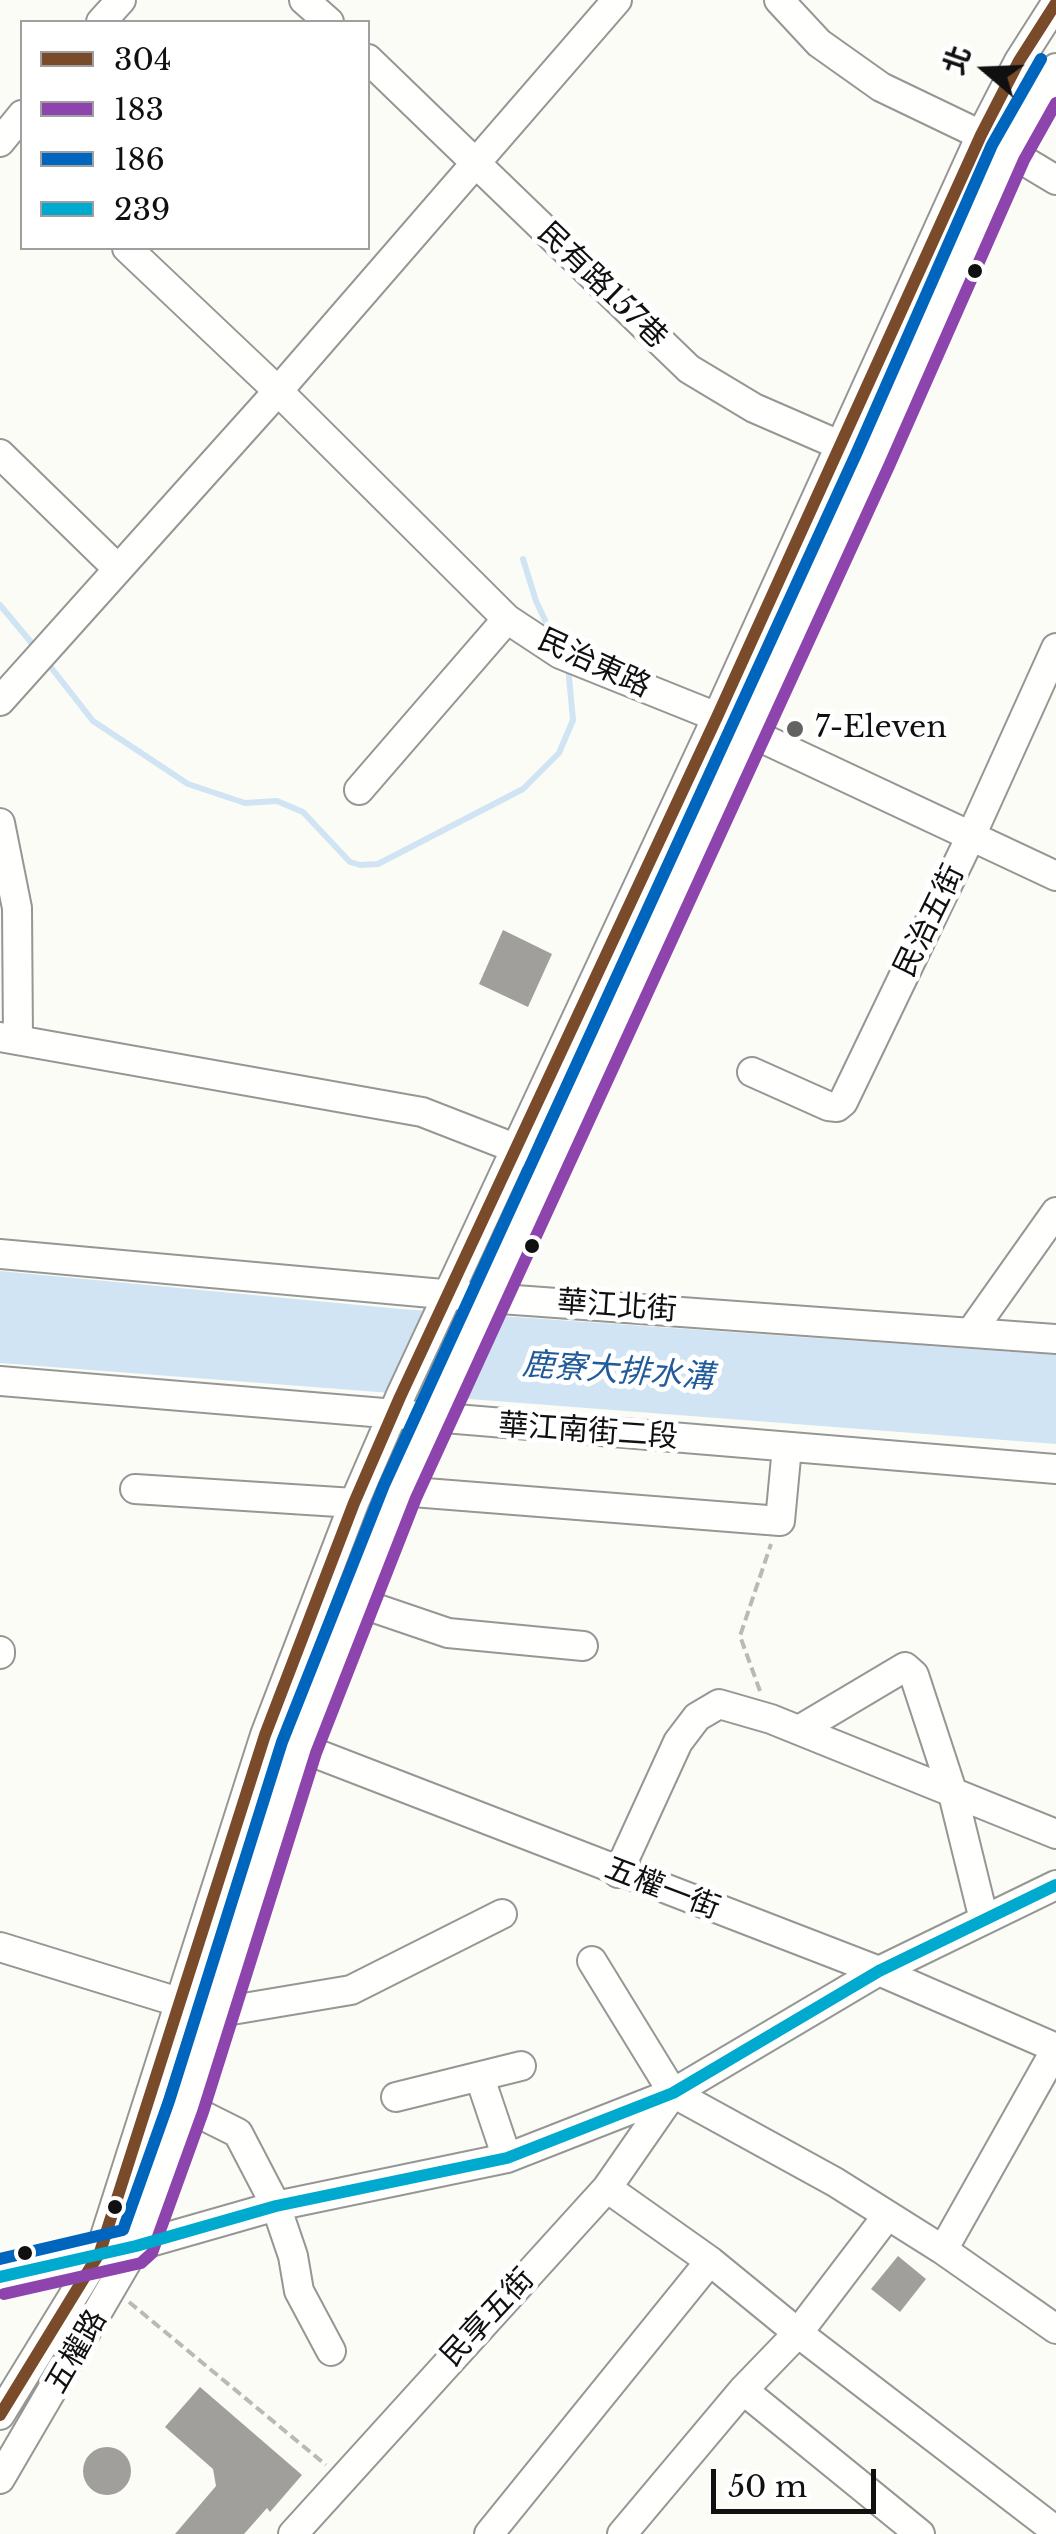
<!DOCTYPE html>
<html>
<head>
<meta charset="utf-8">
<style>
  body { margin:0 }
  #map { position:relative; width:1056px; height:2534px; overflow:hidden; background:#fcfcf7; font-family:"Libre Baskerville","Noto Sans TC",serif }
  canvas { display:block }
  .legend { position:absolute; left:20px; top:20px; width:350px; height:230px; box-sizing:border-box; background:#fff; border:2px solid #9f9f9f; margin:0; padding:12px 18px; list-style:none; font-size:30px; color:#101010 }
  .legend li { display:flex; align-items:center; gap:20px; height:50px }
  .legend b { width:50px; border:2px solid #9f9f9f }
  .north { position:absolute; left:936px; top:20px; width:100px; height:100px; -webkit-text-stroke:8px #fff; paint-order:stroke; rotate:289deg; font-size:28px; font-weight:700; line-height:40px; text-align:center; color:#101010 }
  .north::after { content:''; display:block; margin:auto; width:35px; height:45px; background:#101010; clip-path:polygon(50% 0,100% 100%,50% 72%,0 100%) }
  .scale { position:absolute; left:711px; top:2469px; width:165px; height:45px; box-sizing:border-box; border:5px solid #101010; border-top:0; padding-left:12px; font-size:30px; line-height:35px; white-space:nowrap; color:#101010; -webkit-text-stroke:8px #fff; paint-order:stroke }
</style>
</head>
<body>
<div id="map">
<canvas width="1056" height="2534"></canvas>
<ul class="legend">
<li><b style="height:12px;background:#7a4b2a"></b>304</li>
<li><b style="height:12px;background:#8e44ad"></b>183</li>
<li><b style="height:12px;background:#0065bd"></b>186</li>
<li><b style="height:12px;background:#00a9ce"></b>239</li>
</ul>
<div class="north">北</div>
<div class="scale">50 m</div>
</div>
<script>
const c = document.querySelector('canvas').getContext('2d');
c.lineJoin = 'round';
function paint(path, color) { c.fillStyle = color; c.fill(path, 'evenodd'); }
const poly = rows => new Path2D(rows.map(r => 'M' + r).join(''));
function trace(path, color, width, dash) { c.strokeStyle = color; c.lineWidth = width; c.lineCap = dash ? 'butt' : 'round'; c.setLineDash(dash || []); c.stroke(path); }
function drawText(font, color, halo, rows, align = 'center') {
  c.font = font + ' "Libre Baskerville","Noto Sans TC",serif'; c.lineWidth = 10; c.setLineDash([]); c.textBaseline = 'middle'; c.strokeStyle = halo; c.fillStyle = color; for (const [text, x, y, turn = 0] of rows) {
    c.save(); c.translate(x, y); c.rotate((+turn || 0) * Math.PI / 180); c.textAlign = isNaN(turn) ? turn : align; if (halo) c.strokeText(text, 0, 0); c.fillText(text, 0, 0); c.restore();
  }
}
paint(poly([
  [0,1271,401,1309,1056,1355,1056,1444,0,1363]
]), '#d0e4f4');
trace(poly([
  [523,559,536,601,553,637],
  [0,605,35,647],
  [46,661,93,721,188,784,245,803,277,801,303,812,350,862,360,865,378,864,523,789,559,753,573,720,568,666]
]), '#d0e4f4', 6);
paint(poly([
  [503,930,552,954,528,1007,479,984],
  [898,2256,926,2279,900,2312,871,2289],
  [200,2387,302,2475,270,2512,267,2508,244,2534,175,2534,216,2486,213,2469,165,2427],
  '83 2471a24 24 0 1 1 48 0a24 24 0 1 1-48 0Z'
]), '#a09f9c');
const minor = poly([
  [304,0,329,22],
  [779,0,819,43,881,87,981,135,1056,180],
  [101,22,121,0],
  [368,59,689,369,754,408,853,451],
  [0,142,22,115],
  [127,248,278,391,507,619,560,654,717,717,1056,876],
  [0,454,118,569],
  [0,701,278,391,617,0],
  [359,790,507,619],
  [0,823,17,908,18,1040],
  [0,1037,422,1112,530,1154],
  [752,1072,828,1106,837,1107,843,1102,971,836,1056,648],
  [0,1254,487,1298,1056,1339],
  [971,1332,1056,1212],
  [0,1381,1056,1469],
  [135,1489,354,1503],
  [400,1491,780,1521,787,1447],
  [354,1601,448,1633,583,1646],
  [0,1651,0,1654],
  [799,1730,905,1667,914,1675,953,1794,984,1920],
  [281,1740,879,1971,1056,2048],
  [618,1873,678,1742,697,1717,719,1704,771,1719,1056,1834],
  [0,1947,214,2013,351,1990,502,1914],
  [592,1961,673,2093,835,2182,943,2250,1056,2329],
  [480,2078,507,2158],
  [396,2097,521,2066],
  [186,2107,238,2133,276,2206,293,2256,299,2291,331,2351],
  [607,2188,710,2261,798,2333,1056,2531],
  [943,2250,1056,2049],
  [0,2277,100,2252,136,2246,276,2206,507,2158,673,2093,879,1971,1056,1885],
  [743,2390,920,2534],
  [0,2415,100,2252,265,1735,354,1503,400,1397,717,717,981,135,1019,61,1056,3],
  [0,2479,136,2246,186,2107,299,1747,400,1491,873,459,1008,152,1056,68],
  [293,2534,607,2188,673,2093],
  [489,2534,710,2261],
  [622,2534,743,2390,798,2333,887,2216]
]);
trace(minor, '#969694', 32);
trace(poly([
  [760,1691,740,1636,771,1544],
  [129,2302,326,2465]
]), '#b9b9b8', 4, [10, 5]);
trace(minor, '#fffffe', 28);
trace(poly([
  [0,2415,100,2252,265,1735,354,1503,400,1397,717,717,981,135,1019,61,1056,3]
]), '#7a4b2a', 12);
trace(poly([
  [4,2294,141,2263,152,2253,203,2112,316,1753,416,1498,889,466,1024,160,1056,103]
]), '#8e44ad', 12);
trace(poly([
  [0,2259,123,2230,169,2101,282,1742,384,1485,857,452,992,145,1041,59]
]), '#0065bd', 12);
trace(poly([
  [0,2277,136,2246,276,2206,507,2158,673,2093,879,1971,1056,1885]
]), '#00a9ce', 12);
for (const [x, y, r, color] of [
  [975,271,9,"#101010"],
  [795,729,10,"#636361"],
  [532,1246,9,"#101010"],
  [115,2207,9,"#101010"],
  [25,2253,9,"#101010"]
]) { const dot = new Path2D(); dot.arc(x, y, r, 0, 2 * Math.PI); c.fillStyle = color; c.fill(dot); trace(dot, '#fff', 4); }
drawText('30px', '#101010', '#fff', [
  ["民有路157巷",602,286,44],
  ["民治東路",594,664,25],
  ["民治五街",930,921,-64],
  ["華江北街",617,1307,4],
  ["華江南街二段",588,1432,4],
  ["五權一街",662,1889,21],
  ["民享五街",488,2318,-47],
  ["五權路",77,2352,-60]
]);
drawText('30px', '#101010', '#fff', [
  ["7-Eleven",815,729]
], 'left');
drawText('italic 32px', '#225b9a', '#fff', [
  ["鹿寮大排水溝",618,1372,4]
]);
</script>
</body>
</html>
